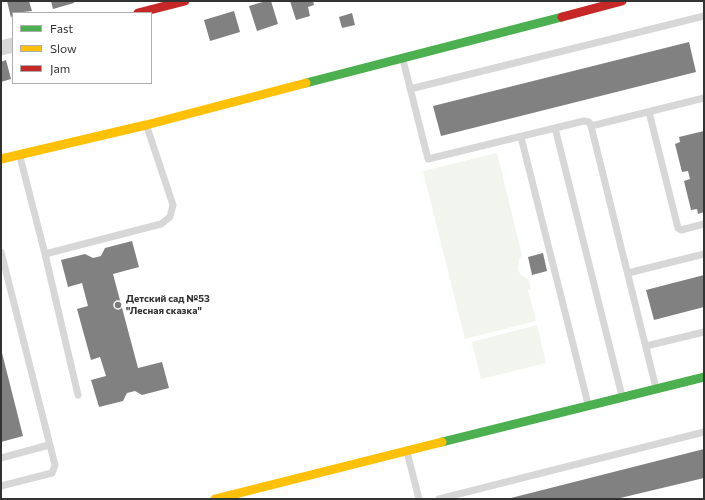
<!DOCTYPE html>
<html>
<head>
<meta charset="utf-8">
<style>
  body { margin:0 }
  #map { position:relative; width:705px; height:500px; overflow:hidden; background:#fff; font-family:Commissioner,sans-serif }
  canvas { display:block }
  .frame { position:absolute; inset:0; border:2px solid #333; pointer-events:none }
  .legend { position:absolute; left:12px; top:12px; width:140px; height:72px; box-sizing:border-box; background:#fff; border:1px solid #adadad; margin:0; padding:5px 7px; list-style:none; font-size:12px; color:#333 }
  .legend li { display:flex; align-items:center; gap:8px; height:20px }
  .legend b { width:20px; border:1px solid #adadad }
</style>
</head>
<body>
<div id="map">
<canvas width="705" height="500"></canvas>
<div class="frame"></div>
<ul class="legend">
<li><b style="height:5px;background:#4caf50"></b>Fast</li>
<li><b style="height:5px;background:#ffc107"></b>Slow</li>
<li><b style="height:5px;background:#c62828"></b>Jam</li>
</ul>
</div>
<script>
const c = document.querySelector('canvas').getContext('2d');
c.lineJoin = 'round';
function paint(path, color) { c.fillStyle = color; c.fill(path, 'evenodd'); }
const poly = rows => new Path2D(rows.map(r => 'M' + r).join(''));
function trace(path, color, width, dash) { c.strokeStyle = color; c.lineWidth = width; c.lineCap = dash ? 'butt' : 'round'; c.setLineDash(dash || []); c.stroke(path); }
function drawText(font, color, halo, rows, align = 'center') {
  c.font = font + ' Commissioner,sans-serif'; c.lineWidth = 4; c.setLineDash([]); c.textBaseline = 'middle'; c.strokeStyle = halo; c.fillStyle = color; for (const [text, x, y, turn = 0] of rows) {
    c.save(); c.translate(x, y); c.rotate((+turn || 0) * Math.PI / 180); c.textAlign = isNaN(turn) ? turn : align; if (halo) c.strokeText(text, 0, 0); c.fillText(text, 0, 0); c.restore();
  }
}
paint(poly([
  [497,153,522,255,519,259,518,269,520,274,528,279,531,289,528,290,536,321,465,339,423,171],
  [537,325,546,363,481,379,472,342]
]), '#f1f5ed');
paint(poly([
  [7,1,29,1,32,11,13,13,11,18],
  [51,1,74,1,74,3,53,9],
  [266,1,271,1,278,24,257,31,249,6],
  [290,1,313,1,314,5,308,7,310,16,296,20],
  [234,11,240,32,210,41,204,20],
  [352,13,355,25,342,28,339,17],
  [689,42,696,72,441,136,433,106],
  [6,60,11,79,1,82,1,62],
  [704,131,704,212,698,214,697,209,691,210,684,181,690,179,688,171,682,172,675,144,680,142,679,137],
  [132,241,139,267,113,274,138,368,162,362,169,388,142,395,135,391,127,393,123,401,99,407,91,380,106,376,100,357,91,360,77,309,88,306,82,283,68,287,61,260,85,254,93,258,101,256,105,248],
  [543,253,547,271,532,275,528,257],
  [704,275,704,307,654,320,646,290],
  [1,349,23,436,1,442],
  [704,449,704,478,616,499,507,499]
]), '#818181');
trace(poly([
  [403,60,428,159,584,121,589,122,591,126,656,388],
  [410,89,704,16],
  [649,112,678,228,681,230,704,224],
  [591,126,704,98],
  [555,128,622,396],
  [521,137,588,404],
  [20,157,45,254,78,395],
  [1,252,55,465,52,473,1,486],
  [45,254,161,224,170,217,173,205,147,127],
  [628,273,704,254],
  [646,346,704,332],
  [407,452,419,499],
  [1,458,49,445],
  [439,499,704,432]
]), '#d7d7d7', 7);
trace(poly([
  [1,48,13,45]
]), '#d7d7d7', 15);
trace(poly([
  [306,83,562,17],
  [442,442,704,377]
]), '#4caf50', 9);
trace(poly([
  [1,159,146,125,306,83],
  [215,499,442,442]
]), '#ffc107', 9);
trace(poly([
  [138,13,185,1],
  [562,17,622,1]
]), '#c62828', 9);
for (const [x, y, r, color] of [
  [118,305,4,"#7a7a7a"]
]) { const dot = new Path2D(); dot.arc(x, y, r, 0, 2 * Math.PI); c.fillStyle = color; c.fill(dot); trace(dot, '#fff', 1.5); }
drawText('bold 10px', '#333', '#fff', [
  ["Детский сад №53",126,299],
  ["\"Лесная сказка\"",126,311]
], 'left');
</script>
</body>
</html>
